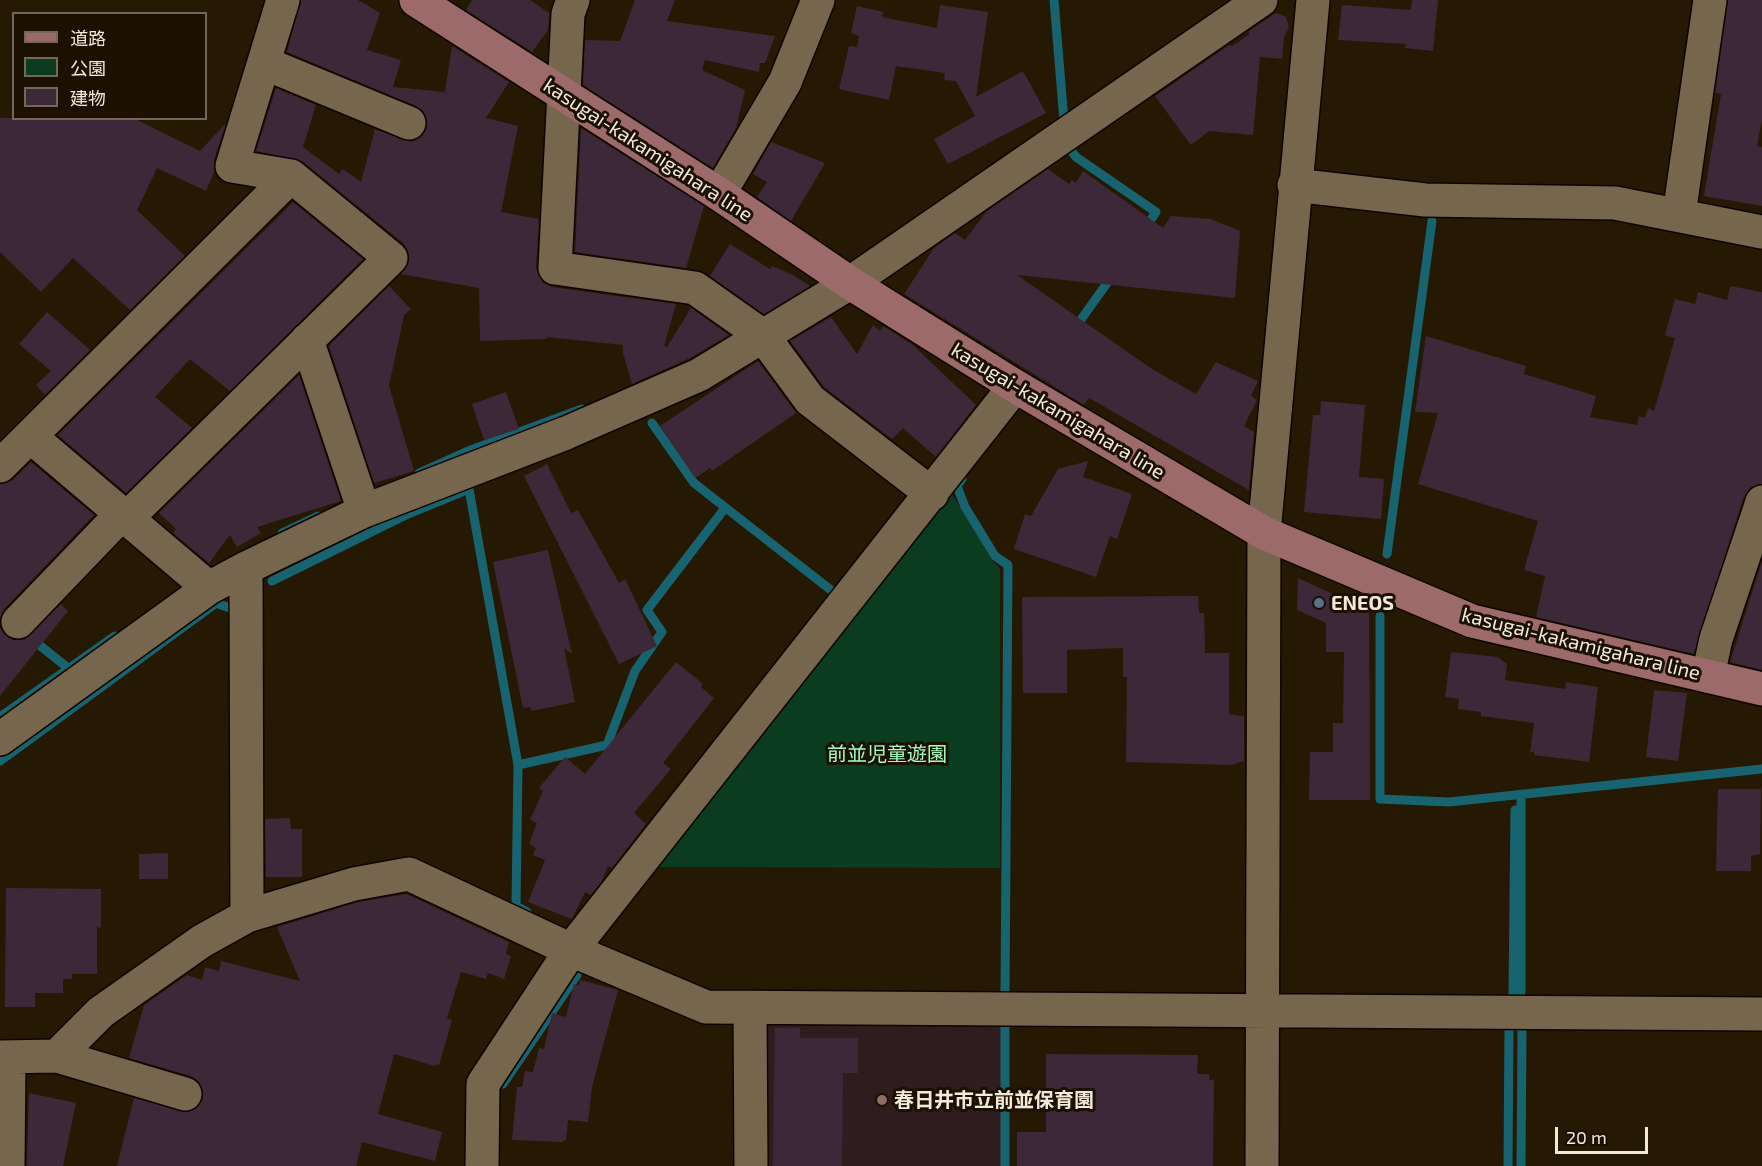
<!DOCTYPE html>
<html>
<head>
<meta charset="utf-8">
<style>
  body { margin:0 }
  #map { position:relative; width:1762px; height:1166px; overflow:hidden; background:#261903; font-family:"Exo 2","Noto Sans JP",sans-serif }
  canvas { display:block }
  .legend { position:absolute; left:12px; top:12px; width:195px; height:108px; box-sizing:border-box; background:#1c1000; border:2px solid #726758; margin:0; padding:8px 10px; list-style:none; font-size:18px; color:#f2e9db }
  .legend li { display:flex; align-items:center; gap:12px; height:30px }
  .legend b { width:30px; border:2px solid #726758 }
  .scale { position:absolute; left:1555px; top:1127px; width:93px; height:27px; box-sizing:border-box; border:3px solid #f2e9db; border-top:0; padding-left:8px; font-size:18px; line-height:21px; white-space:nowrap; color:#f2e9db; -webkit-text-stroke:4px #1c1000; paint-order:stroke }
</style>
</head>
<body>
<div id="map">
<canvas width="1762" height="1166"></canvas>
<ul class="legend">
<li><b style="height:8px;background:#9d6a6b"></b>道路</li>
<li><b style="height:16px;background:#0b3c20"></b>公園</li>
<li><b style="height:16px;background:#3c2839"></b>建物</li>
</ul>
<div class="scale">20 m</div>
</div>
<script>
const c = document.querySelector('canvas').getContext('2d');
c.lineJoin = 'round';
function paint(path, color) { c.fillStyle = color; c.fill(path, 'evenodd'); }
const poly = rows => new Path2D(rows.map(r => 'M' + r).join(''));
function trace(path, color, width, dash) { c.strokeStyle = color; c.lineWidth = width; c.lineCap = dash ? 'butt' : 'round'; c.setLineDash(dash || []); c.stroke(path); }
function drawText(font, color, halo, rows, align = 'center') {
  c.font = font + ' "Exo 2","Noto Sans JP",sans-serif'; c.lineWidth = 6; c.setLineDash([]); c.textBaseline = 'middle'; c.strokeStyle = halo; c.fillStyle = color; for (const [text, x, y, turn = 0] of rows) {
    c.save(); c.translate(x, y); c.rotate((+turn || 0) * Math.PI / 180); c.textAlign = isNaN(turn) ? turn : align; if (halo) c.strokeText(text, 0, 0); c.fillText(text, 0, 0); c.restore();
  }
}
paint(poly([
  [769,1022,1002,1022,1002,1166,761,1166,762,1034]
]), '#2f1c1f');
paint(poly([
  [950,491,992,560,1000,569,1000,868,654,867]
]), '#0b3c20');
trace(poly([
  [1054,0,1064,121],
  [1070,149,1076,157,1156,212,1144,230],
  [1075,328,1112,276],
  [652,423,694,483,836,594,839,589],
  [419,473,468,451,582,409],
  [962,479,957,486,965,507,995,556,1008,565,1005,994],
  [282,533,318,516],
  [1387,554,1432,221],
  [272,581,408,514,469,489,518,765,516,906,527,912],
  [1380,616,1380,799,1449,802,1762,769],
  [33,640,68,668],
  [0,717,115,636],
  [0,761,216,603,235,610,235,617],
  [518,765,607,745,635,671,662,632,647,610,725,508],
  [1521,992,1521,794],
  [1513,994,1515,810],
  [1005,1023,1005,1166],
  [503,1084,577,975],
  [1508,1166,1509,1026,1516,1026],
  [1521,1166,1522,1030]
]), '#186370', 9);
paint(poly([
  [301,0,358,0,380,13,367,50,401,60,393,87,445,92,452,46,509,82,486,118,518,126,501,212,539,219,536,268,543,283,552,287,676,304,664,346,667,347,691,308,729,335,690,358,632,384,623,353,623,345,546,337,546,339,480,341,479,288,401,274,409,262,408,251,403,243,302,161,256,151,276,88,316,105,303,147,339,174,343,169,361,182,375,129,411,142,421,137,426,130,427,120,424,112,416,106,287,52],
  [472,0,530,0,549,13,548,30,532,52,466,10],
  [635,0,675,0,667,21,775,36,765,63,760,63,759,72,705,60,702,70,745,90,736,128,713,168,583,85,585,40,620,41],
  [1412,0,1438,0,1433,51,1405,48,1406,44,1338,40,1342,5,1411,10],
  [1728,0,1762,0,1762,119,1757,146,1762,147,1762,206,1704,196,1721,94,1715,93],
  [940,5,988,12,976,97,1023,71,1046,113,948,164,934,139,975,116,956,81,944,80,945,73,896,66,889,100,839,89,849,46,857,47,859,36,851,33,857,6,883,12,882,17,937,28],
  [1276,13,1286,17,1289,27,1284,37,1282,59,1260,57,1253,135,1209,131,1191,145,1155,96,1228,46,1232,46,1249,35,1249,31],
  [0,118,133,118,200,151,226,123,214,160,214,172,206,191,157,168,137,210,185,256,130,310,73,258,41,292,0,252],
  [581,128,704,206,686,268,575,252],
  [771,142,825,163,791,221,757,197,767,182,753,174],
  [1048,169,1069,184,1072,180,1076,183,1083,171,1163,228,1171,216,1211,219,1240,231,1235,298,1017,275,1152,369,1196,394,1216,362,1258,381,1251,396,1257,400,1244,426,1254,432,1249,490,1089,398,1084,405,904,294,934,248,955,233,965,240,987,211],
  [293,202,363,259,230,391,190,359,155,397,192,428,126,493,58,435],
  [730,244,770,269,772,266,793,275,810,286,764,314,710,276],
  [389,286,411,309,404,315,389,386,414,471,374,483,329,346],
  [1730,286,1762,292,1762,484,1750,488,1744,496,1694,654,1536,617,1545,576,1524,570,1538,521,1418,484,1438,413,1415,412,1426,336,1526,366,1524,374,1596,396,1590,417,1637,425,1639,416,1645,418,1648,408,1654,411,1675,338,1665,335,1675,299,1695,304,1698,292,1727,300],
  [47,312,90,350,45,395,36,385,51,371,19,344],
  [831,317,857,354,873,325,880,331,883,326,913,345,976,405,936,457,903,428,892,439,824,387,790,341],
  [758,361,796,413,712,471,710,468,695,478,660,426],
  [299,375,341,501,257,527,261,533,237,547,230,535,209,563,173,533,176,529,159,513],
  [506,392,519,429,484,440,472,404],
  [1321,401,1365,405,1359,477,1384,479,1381,519,1304,512,1313,415,1320,415],
  [1088,461,1083,477,1132,494,1117,539,1110,536,1096,577,1014,549,1025,514,1031,516,1058,469],
  [31,462,94,515,4,609,0,617,0,484,13,480],
  [547,464,571,513,578,510,619,583,625,579,657,646,619,664,524,476],
  [548,550,572,654,564,648,575,702,532,711,530,707,523,708,493,562],
  [1762,561,1762,670,1730,662],
  [1298,578,1346,600,1369,600,1370,800,1309,800,1310,752,1333,752,1333,723,1343,723,1344,652,1326,652,1326,623,1297,610],
  [1198,596,1199,613,1204,613,1205,653,1229,653,1229,714,1244,716,1244,761,1231,765,1126,762,1127,677,1123,677,1123,648,1067,650,1067,693,1023,693,1022,597],
  [61,604,68,611,0,696,0,627,5,635,13,640,24,640],
  [1451,652,1498,657,1507,664,1505,680,1565,689,1566,682,1598,687,1589,762,1534,755,1534,752,1530,752,1534,723,1481,716,1481,712,1458,709,1459,699,1445,697],
  [676,662,703,684,701,687,714,698,663,763,671,769,634,813,646,824,612,868,608,866,602,881,591,895,585,892,572,919,528,902,545,860,533,855,536,848,529,844,537,823,530,820,543,791,539,788,565,757,585,774],
  [1654,690,1687,693,1678,761,1646,757],
  [1718,789,1761,789,1760,854,1751,856,1751,871,1716,871],
  [290,818,291,829,302,829,302,877,266,877,265,819],
  [168,853,168,879,139,879,139,854],
  [6,888,101,889,101,928,97,927,97,974,72,974,72,979,63,979,63,993,35,993,35,1007,5,1007],
  [406,894,509,942,506,954,511,956,504,979,488,973,486,979,461,972,447,1018,452,1020,439,1065,436,1064,435,1066,394,1054,378,1114,442,1132,435,1161,362,1142,356,1166,117,1166,134,1098,189,1112,197,1108,203,1099,203,1090,199,1082,191,1076,129,1058,144,1005,187,975,202,980,205,967,219,971,221,961,300,981,277,927,358,902],
  [580,980,618,990,592,1087,588,1122,568,1120,566,1140,561,1142,512,1140,517,1087,522,1087,525,1071,533,1072,539,1048,544,1049,552,1013,566,1017,574,984,579,985],
  [775,1028,800,1028,800,1038,858,1038,858,1073,843,1073,842,1166,773,1166],
  [1046,1054,1198,1055,1197,1074,1209,1074,1209,1080,1214,1080,1213,1166,1017,1166,1017,1132,1046,1132],
  [29,1093,76,1103,63,1166,27,1166]
]), '#3c2839');
const minor = poly([
  [573,0,568,14,555,268,695,288,763,336,810,400,932,494],
  [264,63,409,123],
  [1294,185,1425,200,1615,203,1762,232],
  [719,194,785,82,818,0],
  [1679,215,1710,0],
  [307,340,364,511],
  [31,437,209,588],
  [0,466,291,176],
  [246,568,247,916],
  [18,622,114,522,128,517,391,258,291,176,232,166,283,0],
  [1708,676,1716,639,1762,502],
  [0,739,209,588,246,568,364,511,566,433,699,375,850,283,1261,0],
  [750,1008,751,1166],
  [57,1056,185,1094],
  [0,1057,57,1056,101,1012,202,941,247,916,354,884,409,874,571,950,706,1007,1762,1014],
  [8,1166,9,1057],
  [482,1166,483,1084,571,950,1015,386],
  [1262,1166,1264,533,1313,0]
]);
const major = poly([
  [416,0,719,194,850,283,1015,386,1264,533,1472,621,1762,689]
]);
trace(minor, '#0e0400', 36);
trace(major, '#0e0400', 36);
trace(minor, '#76664e', 33);
trace(major, '#9d6a6b', 33);
for (const [x, y, r, color] of [
  [1319,603,6,"#5c6f8a"],
  [882,1100,6,"#8d6e63"]
]) { const dot = new Path2D(); dot.arc(x, y, r, 0, 2 * Math.PI); c.fillStyle = color; c.fill(dot); trace(dot, '#1c1000', 2); }
drawText('20px', '#f2e9db', '#1c1000', [
  ["kasugai-kakamigahara line",648,150,33],
  ["kasugai-kakamigahara line",1058,411,31],
  ["kasugai-kakamigahara line",1581,644,14]
]);
drawText('bold 20px', '#f2e9db', '#1c1000', [
  ["ENEOS",1331,603],
  ["春日井市立前並保育園",894,1100]
], 'left');
drawText('20px', '#a2fcbf', '#1c1000', [
  ["前並児童遊園",887,754]
]);
</script>
</body>
</html>
